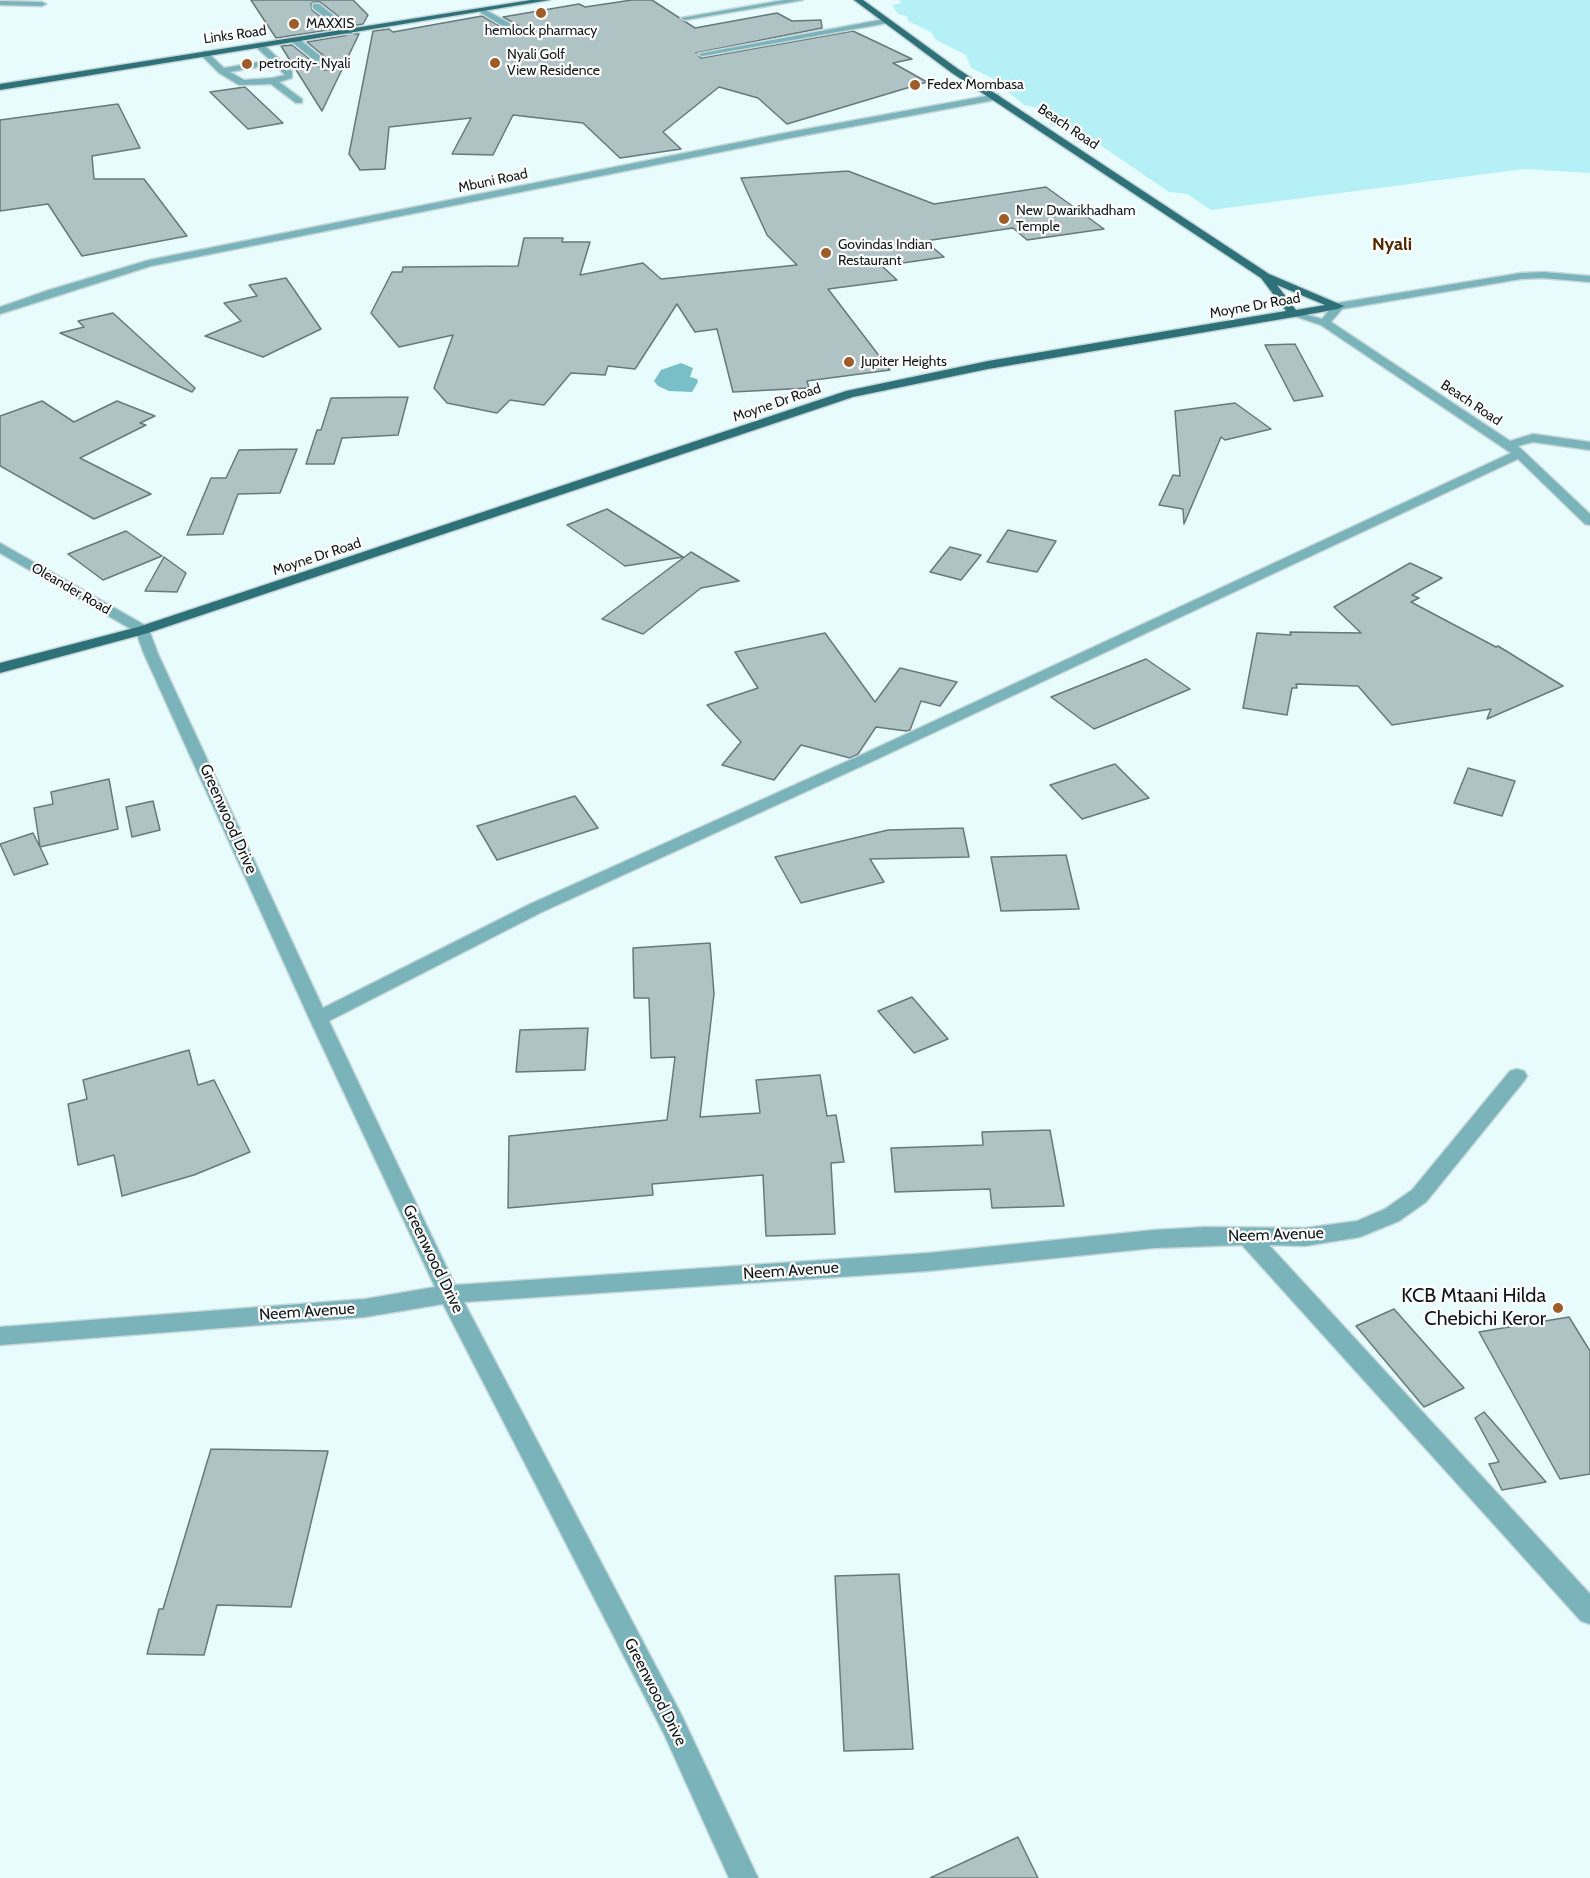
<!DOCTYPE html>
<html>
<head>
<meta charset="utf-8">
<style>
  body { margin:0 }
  canvas { display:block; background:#e8fcfe }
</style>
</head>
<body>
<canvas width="1590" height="1878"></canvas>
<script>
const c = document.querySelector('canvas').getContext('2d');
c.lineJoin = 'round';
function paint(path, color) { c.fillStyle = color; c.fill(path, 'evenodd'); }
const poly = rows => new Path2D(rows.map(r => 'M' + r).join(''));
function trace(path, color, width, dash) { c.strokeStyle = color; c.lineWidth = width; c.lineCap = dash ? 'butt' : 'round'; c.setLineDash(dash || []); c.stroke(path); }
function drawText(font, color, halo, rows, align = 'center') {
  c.font = font + ' Cabin,sans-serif'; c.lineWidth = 4.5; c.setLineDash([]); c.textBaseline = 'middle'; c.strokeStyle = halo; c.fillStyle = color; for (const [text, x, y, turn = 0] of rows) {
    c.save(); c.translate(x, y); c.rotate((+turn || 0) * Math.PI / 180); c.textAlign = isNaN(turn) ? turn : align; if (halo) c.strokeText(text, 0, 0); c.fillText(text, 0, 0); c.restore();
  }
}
paint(poly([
  [899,0,1590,0,1590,173,1524,169,1211,210,1187,194,1169,192,1090,138,1050,125,1048,114,1039,108,1024,105,992,78,971,68,966,55,936,40,931,32,908,21,907,16,898,14,892,5,902,3]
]), '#b5f0f7');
paint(poly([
  [681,363,693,368,690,377,697,379,698,382,692,392,669,391,658,386,654,381,661,370]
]), '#78bfc7');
const building = poly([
  [251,0,353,0,368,15,363,24,351,26,320,2,313,2,311,4,312,10,336,29,276,38,251,0],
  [632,0,652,0,695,28,777,13,792,21,821,20,822,28,696,53,701,58,853,31,912,59,893,63,927,82,787,124,758,98,719,87,663,132,681,149,620,158,583,123,513,115,493,155,452,154,471,118,389,127,385,169,360,170,349,154,373,31,389,29,393,32,482,16,517,36,525,33,524,29,503,17,579,4,585,7,632,0],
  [354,34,359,34,322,111,281,46,292,45,323,70,330,70,332,68,331,62,307,42,354,34],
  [245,87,283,123,248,129,210,92,245,87],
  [118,104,140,148,92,156,94,179,144,179,187,236,82,256,48,204,0,211,0,120,118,104],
  [848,171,934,204,1046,187,1104,229,1027,240,1013,228,925,241,944,257,882,266,897,280,828,289,890,370,807,381,809,388,733,392,717,329,695,332,677,304,635,369,608,366,605,375,571,373,544,405,510,400,497,413,447,403,434,388,453,335,399,347,371,313,392,272,402,272,403,267,518,266,524,238,563,238,562,242,590,242,580,275,643,263,661,279,797,265,767,235,741,178,848,171],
  [286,278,321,329,263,357,205,336,241,321,224,303,257,296,249,285,286,278],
  [113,313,195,388,192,392,60,333,84,327,78,321,113,313],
  [1295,344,1323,396,1294,401,1265,345,1295,344],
  [408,397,398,435,342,438,334,464,306,464,317,430,321,430,331,398,408,397],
  [42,401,74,422,117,401,155,416,140,423,146,425,80,458,151,494,94,519,0,466,0,416,42,401],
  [1235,403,1271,429,1225,440,1221,437,1184,524,1183,509,1159,505,1173,475,1180,476,1175,411,1235,403],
  [297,449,280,493,238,494,223,534,187,535,211,478,226,478,239,450,297,449],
  [607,509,683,557,625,566,567,525,607,509],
  [1008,530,1056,541,1037,572,987,562,1008,530],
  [126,531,162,556,103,580,68,554,126,531],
  [950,547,981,555,961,580,930,572,950,547],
  [691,552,739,581,701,588,643,634,602,619,691,552],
  [164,557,186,573,177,592,145,591,164,557],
  [1410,563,1442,578,1412,595,1419,598,1411,602,1496,647,1498,646,1563,686,1487,719,1491,709,1392,725,1358,686,1296,684,1297,688,1292,688,1287,715,1243,708,1257,633,1291,635,1290,632,1361,633,1334,607,1410,563],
  [825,633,875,702,900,668,957,682,940,706,921,701,910,730,906,731,876,727,858,754,850,758,801,745,774,780,722,765,741,742,707,705,758,688,735,652,825,633],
  [1146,659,1190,689,1094,729,1051,697,1146,659],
  [1115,764,1149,798,1082,819,1050,785,1115,764],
  [1468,768,1515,781,1502,816,1454,803,1468,768],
  [109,779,118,829,40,847,48,864,14,875,0,844,33,833,40,847,34,808,53,804,51,792,109,779],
  [575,796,598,828,497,860,477,826,575,796],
  [153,801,160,830,132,837,126,807,153,801],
  [963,828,969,857,870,859,884,882,801,903,775,857,888,830,963,828],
  [1066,855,1079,909,1001,911,991,857,1066,855],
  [710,943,714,994,700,1117,760,1113,756,1080,820,1075,827,1116,836,1115,844,1162,831,1163,835,1234,766,1236,763,1175,652,1184,653,1195,508,1208,509,1136,667,1120,675,1057,651,1058,649,998,634,998,633,948,710,943],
  [912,997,948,1039,914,1053,878,1011,912,997],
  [588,1028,585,1070,516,1072,520,1030,588,1028],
  [189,1050,198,1085,214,1080,250,1152,194,1175,122,1196,114,1155,78,1165,68,1104,87,1099,83,1080,189,1050],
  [1050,1130,1064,1206,992,1208,990,1189,895,1192,891,1148,983,1145,982,1132,1050,1130],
  [1394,1309,1464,1388,1424,1407,1356,1326,1394,1309],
  [1569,1317,1590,1351,1590,1474,1560,1479,1479,1332,1569,1317],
  [1484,1412,1546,1482,1502,1490,1489,1464,1499,1462,1475,1418,1484,1412],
  [211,1449,328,1451,291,1607,217,1605,204,1655,147,1654,159,1609,163,1609,211,1449],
  [899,1574,913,1749,844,1751,835,1576,899,1574],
  [1018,1837,1038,1878,930,1878,1018,1837]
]);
paint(building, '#afc2c4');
trace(building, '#67797b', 1.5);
const minor = poly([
  [784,0,803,0,685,20,681,18,784,0],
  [0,1,42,2,46,4,42,6,0,5,0,1],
  [313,4,319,4,352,30,352,34,346,34,313,8,313,4],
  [484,9,522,30,523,32,516,34,481,13,480,11,484,9],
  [885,19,888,19,888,23,702,56,698,54,885,19],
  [292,38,298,38,330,64,330,68,324,68,292,42,292,38],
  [256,43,262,43,292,71,292,78,279,82,302,99,302,103,296,103,271,84,239,85,219,73,199,53,206,51,224,68,270,60,256,47,256,43],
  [274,64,285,75,272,78,244,80,230,72,274,64],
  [997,94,1001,97,1000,99,785,139,151,266,0,314,0,307,49,290,149,260,785,133,997,94],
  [1543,272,1590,276,1590,282,1543,278,1521,279,1342,309,1331,322,1510,441,1533,434,1590,442,1590,450,1533,442,1518,446,1590,514,1590,525,1585,524,1518,459,873,761,542,912,329,1021,455,1285,928,1253,1154,1230,1205,1227,1305,1228,1357,1221,1385,1209,1412,1190,1510,1071,1517,1069,1524,1071,1527,1076,1524,1081,1426,1202,1399,1221,1360,1237,1305,1246,1269,1245,1590,1594,1590,1624,1581,1621,1242,1245,1154,1248,928,1271,464,1302,682,1716,758,1878,729,1878,664,1734,443,1304,365,1317,0,1345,0,1327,365,1299,435,1287,309,1018,144,654,136,632,0,553,0,543,148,627,158,654,323,1008,530,904,861,755,1511,453,1321,325,1288,314,1294,311,1322,319,1334,304,1338,303,1521,273,1543,272]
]);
const major = poly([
  [531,0,550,0,0,90,0,84,531,0],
  [854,0,863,0,958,69,1269,274,1344,306,1338,309,1294,317,988,369,853,397,148,633,0,673,0,663,138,627,846,391,988,361,1286,311,1261,278,952,73,854,0],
  [1277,285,1325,305,1296,310,1277,285]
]);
trace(minor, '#c6d8d9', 3);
trace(major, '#c6d8d9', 3);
paint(minor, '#7ab3ba');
paint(major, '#2f7179');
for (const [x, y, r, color] of [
  [541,13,6,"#9d5c28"],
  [294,24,6,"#9d5c28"],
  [495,63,6,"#9d5c28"],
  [247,64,6,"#9d5c28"],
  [915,85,6,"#9d5c28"],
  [1004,219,6,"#9d5c28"],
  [826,253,6,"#9d5c28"],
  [849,362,6,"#9d5c28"],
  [1558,1308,6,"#9d5c28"]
]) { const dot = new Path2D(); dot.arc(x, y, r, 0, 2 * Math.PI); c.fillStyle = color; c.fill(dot); trace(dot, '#fff', 2); }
drawText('14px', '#121819', '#fff', [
  ["MAXXIS",306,24],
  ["hemlock pharmacy",541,31,"center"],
  ["Nyali Golf",507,55],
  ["View Residence",507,71],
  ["petrocity- Nyali",259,64],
  ["Fedex Mombasa",927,85],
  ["New Dwarikhadham",1016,211],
  ["Temple",1016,227],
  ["Govindas Indian",838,245],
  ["Restaurant",838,261],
  ["Jupiter Heights",861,362]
], 'left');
drawText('14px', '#121819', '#fff', [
  ["Links Road",235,35,-8],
  ["Beach Road",1068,127,34],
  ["Mbuni Road",493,181,-12],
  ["Moyne Dr Road",1255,306,-10],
  ["Moyne Dr Road",777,403,-19],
  ["Beach Road",1471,403,34],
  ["Moyne Dr Road",317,557,-18],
  ["Oleander Road",71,589,30]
]);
drawText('16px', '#121819', '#fff', [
  ["Greenwood Drive",228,819,66],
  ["Neem Avenue",1276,1235,-2],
  ["Greenwood Drive",433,1259,64],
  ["Neem Avenue",791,1271,-4],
  ["Neem Avenue",307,1312,-4],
  ["Greenwood Drive",655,1692,63]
]);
drawText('bold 18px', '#532801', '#fff', [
  ["Nyali",1392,245]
]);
drawText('20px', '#121819', '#fff', [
  ["KCB Mtaani Hilda",1546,1296],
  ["Chebichi Keror",1546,1319]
], 'right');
</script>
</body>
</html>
